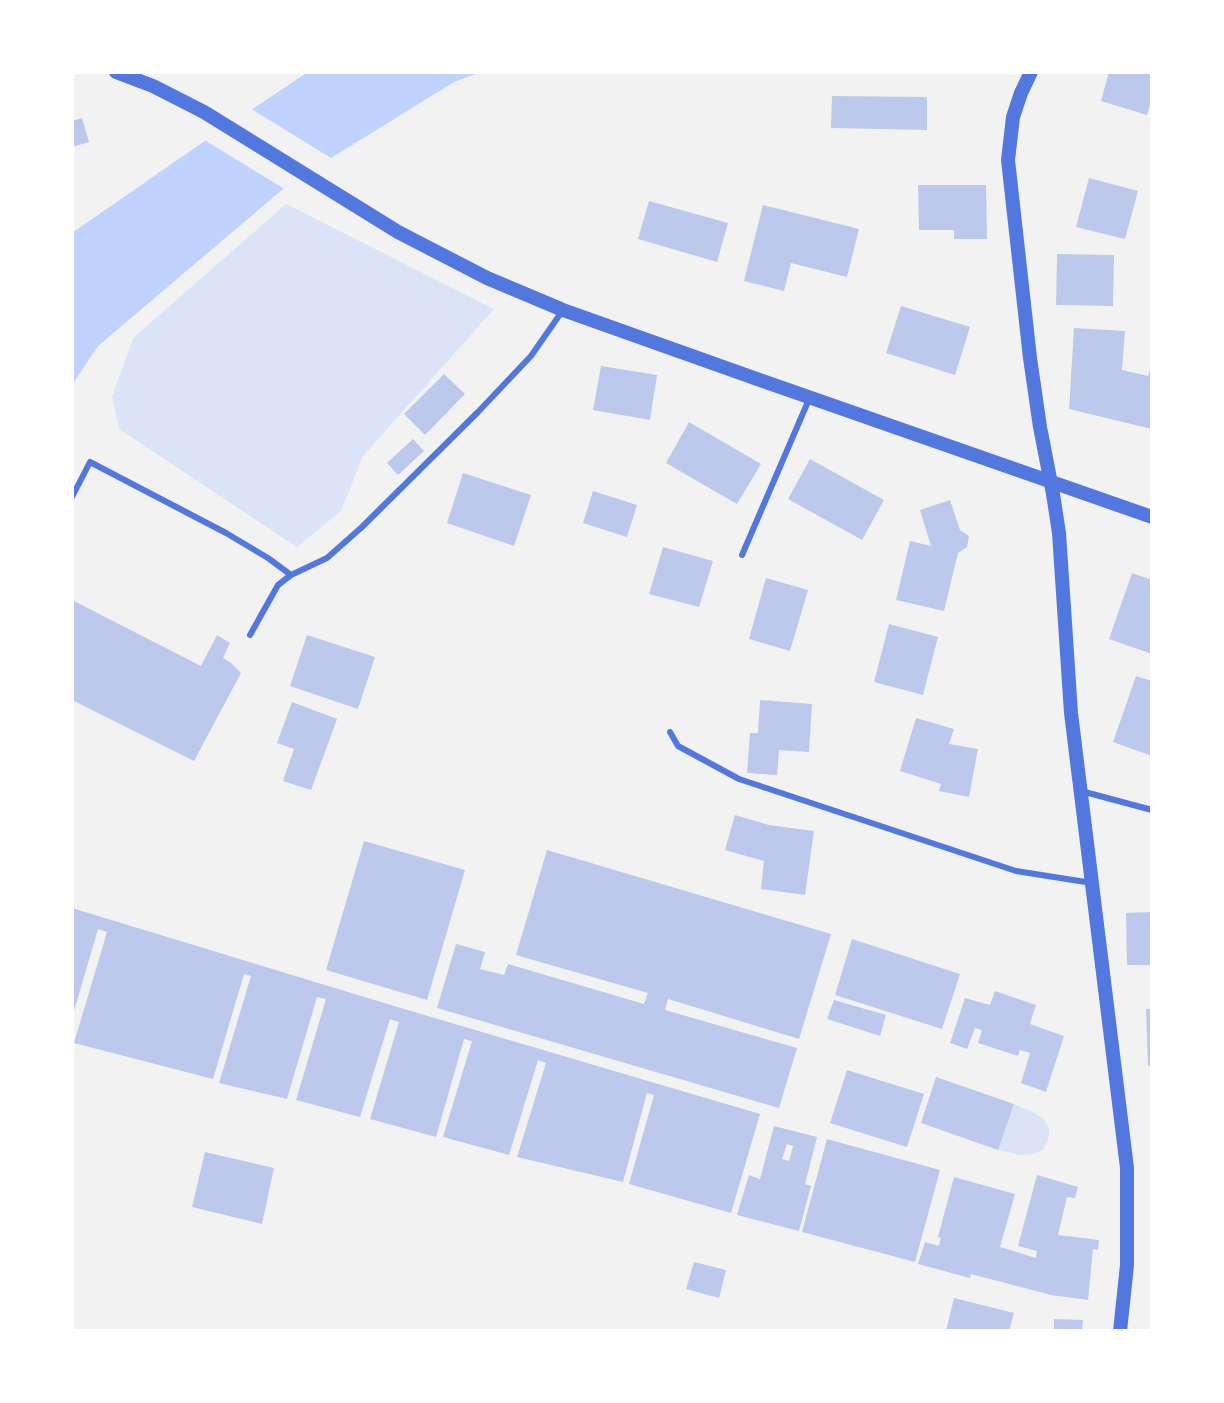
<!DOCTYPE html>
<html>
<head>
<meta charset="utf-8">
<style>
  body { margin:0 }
  #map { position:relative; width:1224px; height:1403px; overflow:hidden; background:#f2f2f2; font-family:"Titillium Web",sans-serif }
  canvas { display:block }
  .frame { position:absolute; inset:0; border:74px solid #fff; pointer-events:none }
</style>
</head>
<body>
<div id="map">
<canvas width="1224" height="1403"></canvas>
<div class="frame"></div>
</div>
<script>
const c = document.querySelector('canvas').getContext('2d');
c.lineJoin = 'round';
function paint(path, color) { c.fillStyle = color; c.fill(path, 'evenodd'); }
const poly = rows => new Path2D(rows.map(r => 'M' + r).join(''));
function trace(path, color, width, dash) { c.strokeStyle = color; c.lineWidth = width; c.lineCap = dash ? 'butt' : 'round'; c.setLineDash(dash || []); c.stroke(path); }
paint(poly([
  [286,204,494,309,363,456,341,511,297,547,119,429,112,397,133,338],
  [1014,1104,1035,1113,1044,1119,1049,1129,1048,1140,1043,1150,1033,1154,1021,1155,998,1150]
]), '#dbe4f7');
paint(poly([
  [308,72,481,72,454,82,289,184,98,346,72,385,72,233,209,138]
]), '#bfd3fe');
paint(poly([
  [248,107,336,161,288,191,201,138]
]), '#f2f2f2');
paint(poly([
  [1109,72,1152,72,1152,98,1147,115,1101,101],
  [832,96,927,97,927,130,831,128],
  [82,118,89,142,72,147,72,121],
  [1089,178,1138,191,1125,239,1076,227],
  [918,185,986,185,987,239,954,239,954,230,919,230],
  [649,201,728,223,717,262,638,239],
  [763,205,859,229,847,277,791,263,784,291,744,281],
  [1057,254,1114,255,1113,306,1056,305],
  [901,306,970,327,955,375,886,353],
  [1074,328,1125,331,1122,370,1148,376,1152,364,1152,429,1069,409],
  [601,366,657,375,650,420,593,410],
  [444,374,465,394,425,435,404,414],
  [689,422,761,464,737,504,666,463],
  [413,439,424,451,398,475,387,463],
  [810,459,884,500,862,540,788,499],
  [463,473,531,495,514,546,447,523],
  [593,491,637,505,627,537,583,523],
  [950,500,960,530,969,536,967,547,958,553,944,611,896,600,910,541,931,546,920,510],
  [663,547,713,561,699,607,649,594],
  [1132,573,1152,580,1152,654,1109,639],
  [766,578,808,590,790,651,749,639],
  [72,600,201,666,217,635,230,643,223,658,231,663,241,673,194,761,72,700],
  [889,624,938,637,923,695,874,682],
  [307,635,375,657,358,709,290,686],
  [1136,676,1152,681,1152,756,1113,742],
  [760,700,812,704,809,752,779,750,777,775,747,773,750,733,758,733],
  [292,702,337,719,311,790,283,781,294,749,277,743],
  [916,718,954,729,949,744,978,749,969,797,939,791,941,784,900,771],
  [735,815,769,825,814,831,805,895,761,889,764,861,725,850],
  [364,841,465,870,427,1000,326,970],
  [547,850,831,934,799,1039,668,999,665,1010,797,1048,779,1108,437,1008,456,944,485,952,480,969,504,975,508,964,644,1004,648,993,516,955],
  [72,908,394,1006,760,1114,731,1213,629,1184,654,1095,647,1093,623,1182,517,1157,546,1063,538,1060,509,1155,443,1137,472,1041,464,1039,436,1137,370,1119,399,1022,390,1019,360,1117,296,1100,326,999,317,997,287,1099,219,1083,251,976,244,974,213,1079,74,1043,107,932,98,929,72,1018],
  [1152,912,1152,965,1127,965,1126,913],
  [852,939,960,974,942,1029,835,995],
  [995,991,1036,1005,1030,1024,1064,1036,1046,1092,1021,1083,1030,1053,1020,1050,1018,1056,978,1043,982,1030,975,1028,967,1049,950,1043,965,998,990,1005],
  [834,1000,886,1015,880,1036,827,1019],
  [1146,1009,1152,1009,1152,1066,1148,1066],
  [847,1070,924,1094,907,1147,830,1123],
  [936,1077,1014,1104,998,1150,921,1123],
  [774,1126,817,1137,805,1184,811,1186,799,1231,737,1215,749,1175,760,1179],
  [787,1144,793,1146,789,1161,782,1159],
  [827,1139,940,1170,915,1262,802,1232],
  [205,1152,274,1168,262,1224,192,1207],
  [1037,1175,1078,1187,1075,1198,1067,1197,1058,1235,1099,1240,1098,1250,1093,1249,1088,1300,1051,1295,971,1274,970,1278,918,1264,925,1242,939,1246,941,1238,938,1237,954,1177,1015,1194,1000,1247,1036,1258,1037,1251,1018,1246],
  [694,1262,726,1270,719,1298,686,1289],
  [954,1298,1014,1313,1009,1331,946,1331],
  [1054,1319,1083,1320,1082,1331,1054,1331]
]), '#bdc9ec');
trace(poly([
  [72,497,90,462,226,533,268,558,291,575],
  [742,555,810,397],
  [250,635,278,585,291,575,327,558,362,527,478,412,531,356,563,310],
  [670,732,678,746,739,779,1016,871,1092,883],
  [1081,791,1152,810]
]), '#5277de', 6);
trace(poly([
  [116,72,153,86,204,112,398,232,487,278,563,310,757,379,1152,517],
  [1031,72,1021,93,1013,117,1008,160,1030,358,1040,427,1053,494,1059,533,1071,713,1127,1168,1127,1265,1120,1331]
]), '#5277de', 14);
</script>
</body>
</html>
